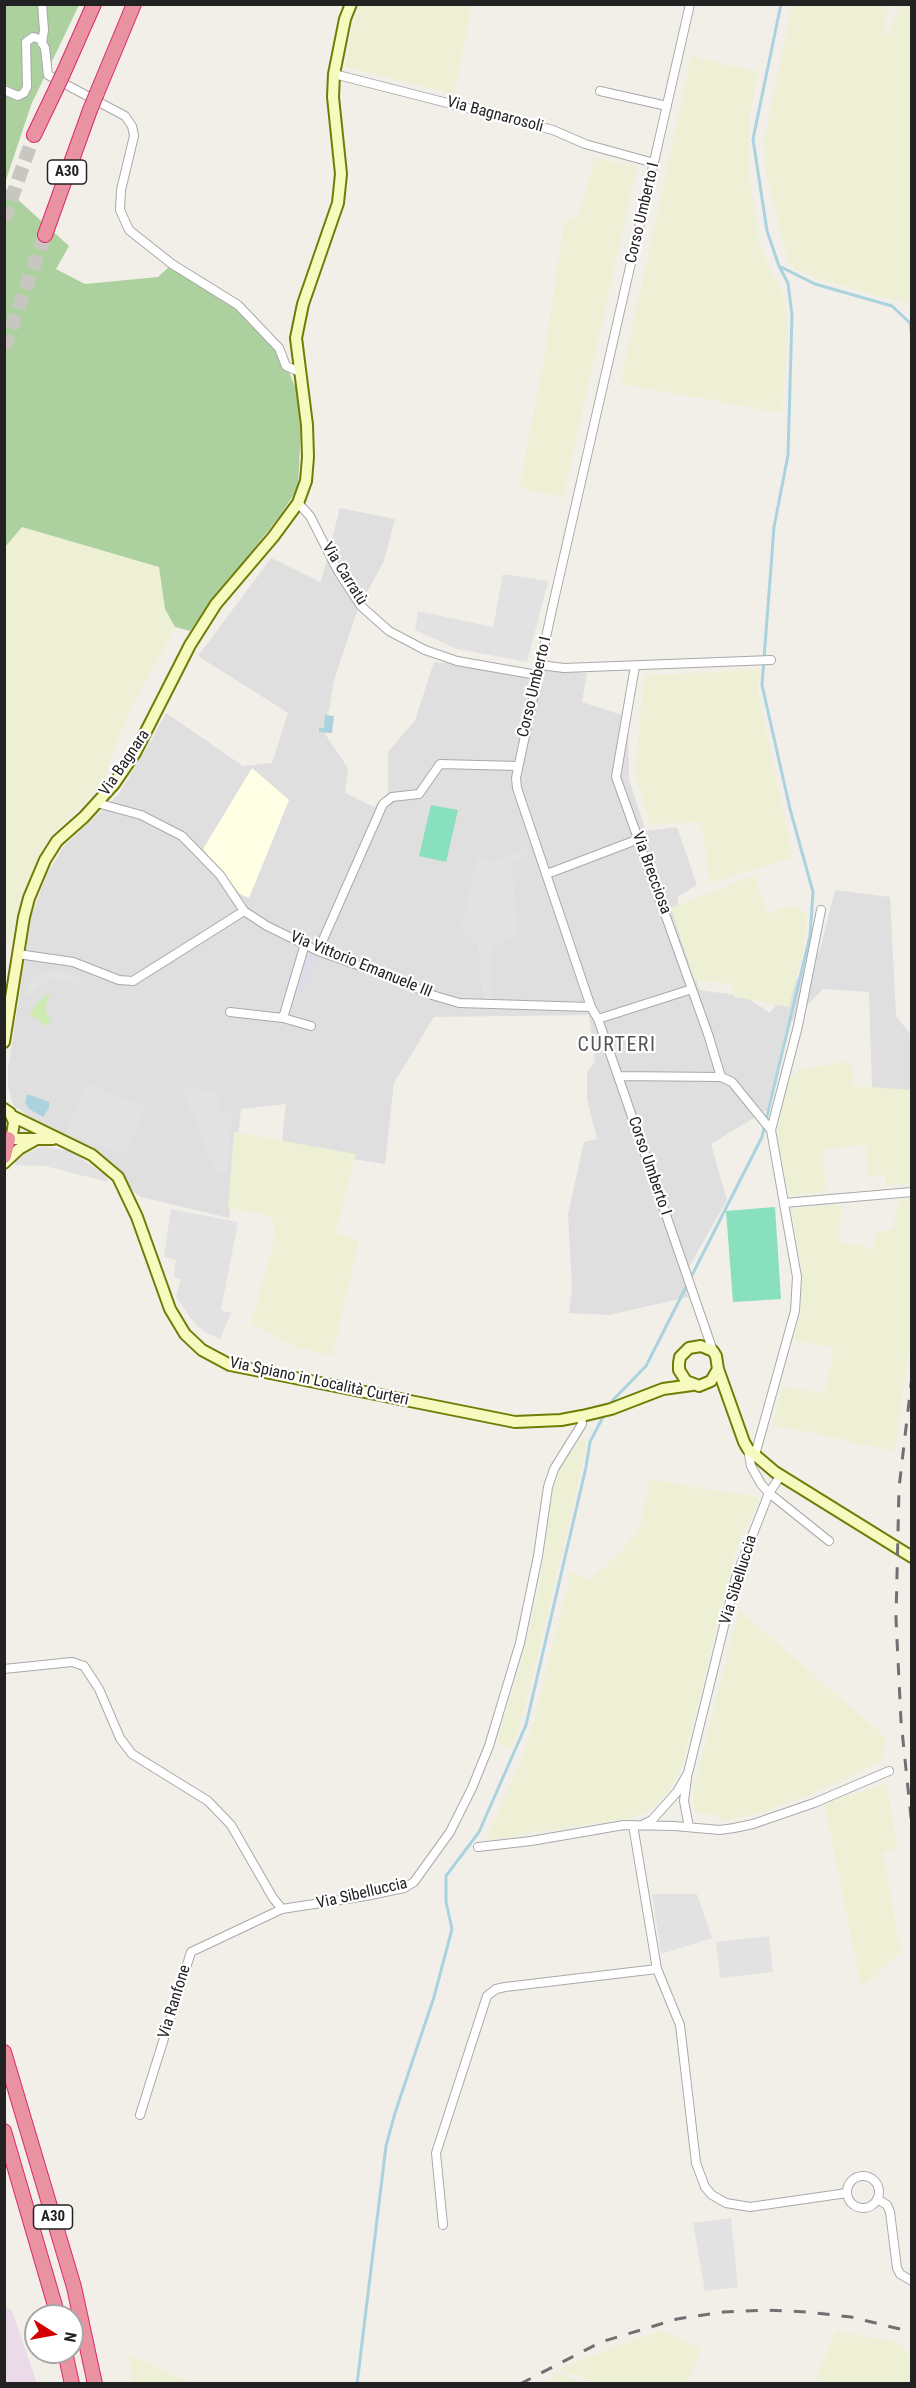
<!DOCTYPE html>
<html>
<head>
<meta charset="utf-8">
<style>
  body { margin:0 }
  #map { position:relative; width:916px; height:2388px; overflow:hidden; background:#f2efe9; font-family:"Roboto Condensed",sans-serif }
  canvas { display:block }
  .frame { position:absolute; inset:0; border:6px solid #222; pointer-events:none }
  .north { position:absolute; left:24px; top:2304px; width:60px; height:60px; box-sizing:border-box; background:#fff; border:2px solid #a7a7a7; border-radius:50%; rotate:101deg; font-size:16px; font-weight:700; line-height:24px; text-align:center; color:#222 }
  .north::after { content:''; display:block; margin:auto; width:21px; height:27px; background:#d40000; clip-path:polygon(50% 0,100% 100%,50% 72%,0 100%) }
</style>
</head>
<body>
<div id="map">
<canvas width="916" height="2388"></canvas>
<div class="frame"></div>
<div class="north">N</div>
</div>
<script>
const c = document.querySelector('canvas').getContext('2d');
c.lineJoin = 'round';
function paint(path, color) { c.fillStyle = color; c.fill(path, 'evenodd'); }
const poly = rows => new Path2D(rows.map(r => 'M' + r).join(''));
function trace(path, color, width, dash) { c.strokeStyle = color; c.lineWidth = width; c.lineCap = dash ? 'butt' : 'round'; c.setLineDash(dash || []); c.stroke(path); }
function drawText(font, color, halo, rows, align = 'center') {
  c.font = font + ' "Roboto Condensed",sans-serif'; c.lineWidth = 4.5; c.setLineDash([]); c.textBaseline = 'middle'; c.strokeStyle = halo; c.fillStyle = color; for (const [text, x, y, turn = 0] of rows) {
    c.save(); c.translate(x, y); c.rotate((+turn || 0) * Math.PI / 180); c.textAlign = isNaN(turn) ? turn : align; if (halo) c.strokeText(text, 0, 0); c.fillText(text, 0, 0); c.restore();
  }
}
paint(poly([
  [340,508,395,519,384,561,357,611,334,680,325,734,348,768,345,793,374,807,388,794,388,752,415,720,434,662,587,673,582,702,628,717,629,780,646,831,677,827,697,885,677,897,699,990,744,996,770,1013,820,950,835,890,890,897,896,1016,911,1035,911,1095,872,1087,869,992,823,989,789,1024,767,1110,711,1144,727,1200,683,1277,688,1297,609,1315,569,1313,572,1289,568,1214,584,1142,597,1139,587,1099,587,1072,595,1062,589,1015,434,1017,394,1083,385,1164,281,1148,286,1104,241,1109,229,1218,141,1197,13,1105,8,1087,8,1069,31,917,47,874,64,846,118,795,147,748,166,713,243,766,272,763,288,713,198,656,271,558,321,582]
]), '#e0dfdf');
paint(poly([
  [5,2306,12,2311,37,2383,5,2383]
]), '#ebdbe8');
paint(poly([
  [252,768,289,800,249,898,240,894,203,849]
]), '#ffffe5');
paint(poly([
  [792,4,883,5,888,10,884,36,889,34,900,5,911,5,911,286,909,284,911,303,881,297,822,280,795,269,787,259,766,170,764,140],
  [360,5,472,5,454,94,345,67,351,31],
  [691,57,758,71,750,113,749,176,760,244,772,274,782,290,788,317,782,413,620,384],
  [595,158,637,167,563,497,519,488,543,365,564,222,578,217],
  [22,527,159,567,165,609,175,627,127,716,101,785,47,841,22,896,10,946,5,943,4,547],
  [759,669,758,693,793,857,710,883,701,822,650,825,635,773,644,676],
  [754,875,768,914,795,905,807,916,803,951,789,1007,734,997,732,984,694,980,671,908],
  [851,1061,854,1086,911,1090,911,1184,886,1186,886,1176,868,1175,866,1145,823,1149,826,1191,788,1195,777,1133,789,1078,801,1069],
  [234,1132,356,1154,336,1233,359,1240,332,1356,295,1347,251,1323,273,1246,274,1222,267,1215,228,1208],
  [911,1198,912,1331,894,1451,773,1425,782,1386,824,1394,834,1348,794,1340,800,1315,802,1273,791,1209,842,1204,839,1242,874,1249,875,1232,893,1229,898,1200],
  [581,1439,587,1442,574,1502,541,1642,519,1728,510,1748,497,1744,518,1675,539,1590,553,1488,561,1467],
  [650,1479,734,1494,754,1495,759,1499,735,1553,682,1766,668,1792,647,1812,631,1818,486,1840,529,1740,571,1572,590,1579,620,1553,640,1528],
  [739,1610,885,1737,883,1760,816,1792,758,1814,726,1820,693,1810,694,1787],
  [887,1784,897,1848,883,1853,901,1953,861,1987,824,1803],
  [661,2331,702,2348,687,2383,596,2383,559,2369,606,2350],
  [836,2331,898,2343,911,2357,911,2383,826,2383,816,2379],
  [128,2355,178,2377,191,2383,134,2383],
  [558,2373,585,2383,545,2383]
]), '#eef0d5');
paint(poly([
  [48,993,50,996,46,1003,46,1012,51,1022,45,1026,38,1019,29,1016,35,1006]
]), '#cdebb0');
paint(poly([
  [5,5,79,5,31,105,5,183],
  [5,188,69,246,56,269,85,284,158,277,172,264,238,305,279,348,296,389,301,427,298,488,281,514,190,631,175,627,165,609,159,567,22,527,5,547]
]), '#add19e');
paint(poly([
  [431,805,458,810,446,862,419,856],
  [775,1207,781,1299,733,1302,726,1211]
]), '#88e0be');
paint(poly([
  [503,574,548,581,527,662,457,649,415,630,418,611,493,627],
  [527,848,529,855,512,864,518,935,492,948,492,1001,483,1000,478,945,461,929,476,858,494,861],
  [54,970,80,975,78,984,52,979,39,986,30,996,24,993,35,976],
  [87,1083,146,1108,125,1155,66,1133],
  [182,1087,219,1092,220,1111,232,1114,227,1171,216,1174],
  [42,1146,71,1151,106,1176,108,1182,45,1166,15,1165,15,1159],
  [171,1209,238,1222,221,1310,231,1313,220,1339,205,1332,195,1324,176,1297,181,1279,174,1277,176,1260,164,1257],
  [652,1894,697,1894,712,1938,661,1954],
  [769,1936,773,1972,720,1978,716,1942],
  [731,2218,738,2287,705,2291,693,2223]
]), '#e2e2e2');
paint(poly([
  [297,943,320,953,303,995,285,991]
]), '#dddde8');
paint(poly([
  [325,715,334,716,332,733,319,732,319,728,324,728],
  [27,1094,49,1102,49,1108,43,1117,29,1109,25,1102]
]), '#aad3df');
trace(poly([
  [781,4,753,139,767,231,779,266,815,284,892,306,910,323,912,338],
  [608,1407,612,1401,646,1366,762,1137,810,936,813,892,790,809,762,685,774,527,788,455,792,315,788,283,779,266],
  [357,2384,386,2146,395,2113,434,1997,452,1929,446,1902,446,1876,479,1832,526,1725,586,1467,590,1442,605,1413]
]), '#aad3df', 3);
trace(poly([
  [4,220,34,135],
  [4,348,45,235]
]), '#c8c6c1', 14, [14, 7]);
const minor = poly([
  [42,4,44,30,42,43],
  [690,4,552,609,516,778,517,788,591,1007,598,1019,618,1076,713,1351],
  [334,74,553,130,585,144,654,163],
  [4,90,18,96,24,93,27,87,26,42,33,37,40,39,45,48,48,75,125,116,132,126,134,136,121,190,120,210,129,230,172,264,238,305,279,348,286,366,300,372],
  [600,91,667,106],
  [298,503,310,516,338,571,361,606,389,631,425,650,457,661,537,675],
  [540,665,564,668,771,660],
  [635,666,616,777,708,1034,721,1077],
  [97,803,141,815,182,836,220,875,244,911],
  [547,874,639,839],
  [318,951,383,804,387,801,392,797,419,794,440,764,517,766],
  [18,954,73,962,119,980,133,981,244,911,267,926,318,951,394,978,432,995,459,1003,591,1007],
  [230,1012,283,1018,311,1026],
  [283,1018,305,944],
  [598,1019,692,989],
  [618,1076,721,1077,732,1082,771,1130,797,1277,795,1311,755,1455],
  [771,1130,798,1026,821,910],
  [784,1203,912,1192],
  [748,1449,751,1466,761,1484,769,1493,829,1541],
  [4,1669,72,1662,84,1666,99,1689,120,1738,132,1754,208,1801,231,1825,273,1898,282,1909,366,1896,404,1888,414,1882,450,1832,472,1788,489,1746,520,1643,538,1556,548,1487,554,1469,582,1424,581,1416],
  [687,1778,684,1801,689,1827],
  [633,1825,657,1969,680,2025,696,2163,705,2187,712,2195,726,2203,750,2207,847,2193],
  [642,1825,652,1820,677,1792,688,1773,736,1577,769,1493,781,1475],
  [478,1847,531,1841,624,1825,674,1826,720,1830,734,1828,753,1824,814,1803,889,1771],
  [140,2115,191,1952,282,1909],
  '847 2192a16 16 0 1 1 32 0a16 16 0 1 1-32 0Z',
  [877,2199,887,2205,890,2212,897,2268,900,2274,912,2281],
  [443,2225,436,2153,487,1996,496,1989,505,1987,657,1969]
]);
const secondary = poly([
  [4,1042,24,917,29,898,45,860,57,841,84,817,114,784,135,753,190,645,216,604,273,537,298,503,306,481,308,457,307,425,296,338,303,304,338,203,341,174,333,97,334,74,345,19,351,4],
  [4,1109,10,1113,14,1122,12,1135,5,1141],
  [12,1116,92,1155,118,1177,137,1217,170,1309,185,1334,202,1350,230,1365,515,1422,561,1420,582,1416,611,1409,663,1389,692,1385],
  [8,1139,53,1139],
  [4,1163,19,1149,35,1140],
  [718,1369,711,1381,699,1386,686,1381,679,1370,679,1363,680,1357,689,1348,701,1346,713,1351,716,1356,718,1369,744,1442,748,1449,775,1472,912,1557]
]);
const motorway = poly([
  [63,74,94,4],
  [97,93,134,4],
  [34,135,56,89],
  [45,235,90,110],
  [4,1156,8,1139],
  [4,2052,74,2287,95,2384],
  [4,2131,58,2316],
  [65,2352,72,2384]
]);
trace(minor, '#a9a9a9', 10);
trace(secondary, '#707d05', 14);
trace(motorway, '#dc2a67', 16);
trace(minor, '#fff', 8);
trace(secondary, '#f7fabf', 10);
trace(motorway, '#e892a2', 14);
trace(poly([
  [912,1376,899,1488,896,1619,901,1721,912,1827],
  [520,2384,601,2342,677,2319,723,2312,767,2310,807,2312,851,2317,912,2332]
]), '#707070', 3, [12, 12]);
const motorwayBridge = poly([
  [56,89,63,74],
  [90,110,97,93]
]);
trace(motorwayBridge, '#dc2a67', 16, []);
trace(motorwayBridge, '#e892a2', 14);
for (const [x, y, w] of [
  [67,172,39],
  [53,2217,39]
]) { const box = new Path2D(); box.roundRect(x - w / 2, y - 12, w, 24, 4.5); c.fillStyle = '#fff'; c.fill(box); trace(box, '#222', 1.5); }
drawText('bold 15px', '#222', null, [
  ["A30",67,172],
  ["A30",53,2217]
]);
drawText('16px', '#222', '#fff', [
  ["Via Bagnarosoli",495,115,15],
  ["Corso Umberto I",643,213,-77],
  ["Via Carratù",344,574,58],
  ["Corso Umberto I",535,687,-77],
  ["Via Bagnara",125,763,-56],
  ["Via Brecciosa",651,873,70],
  ["Via Vittorio Emanuele III",361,965,22],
  ["Corso Umberto I",649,1166,71],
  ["Via Spiano in Località Curteri",319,1382,12],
  ["Via Sibelluccia",739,1580,-73],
  ["Via Sibelluccia",362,1894,-13],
  ["Via Ranfone",175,2002,-73]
]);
c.letterSpacing = '1.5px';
drawText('20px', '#555', '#fff', [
  ["CURTERI",617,1046]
]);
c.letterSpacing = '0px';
</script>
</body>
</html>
